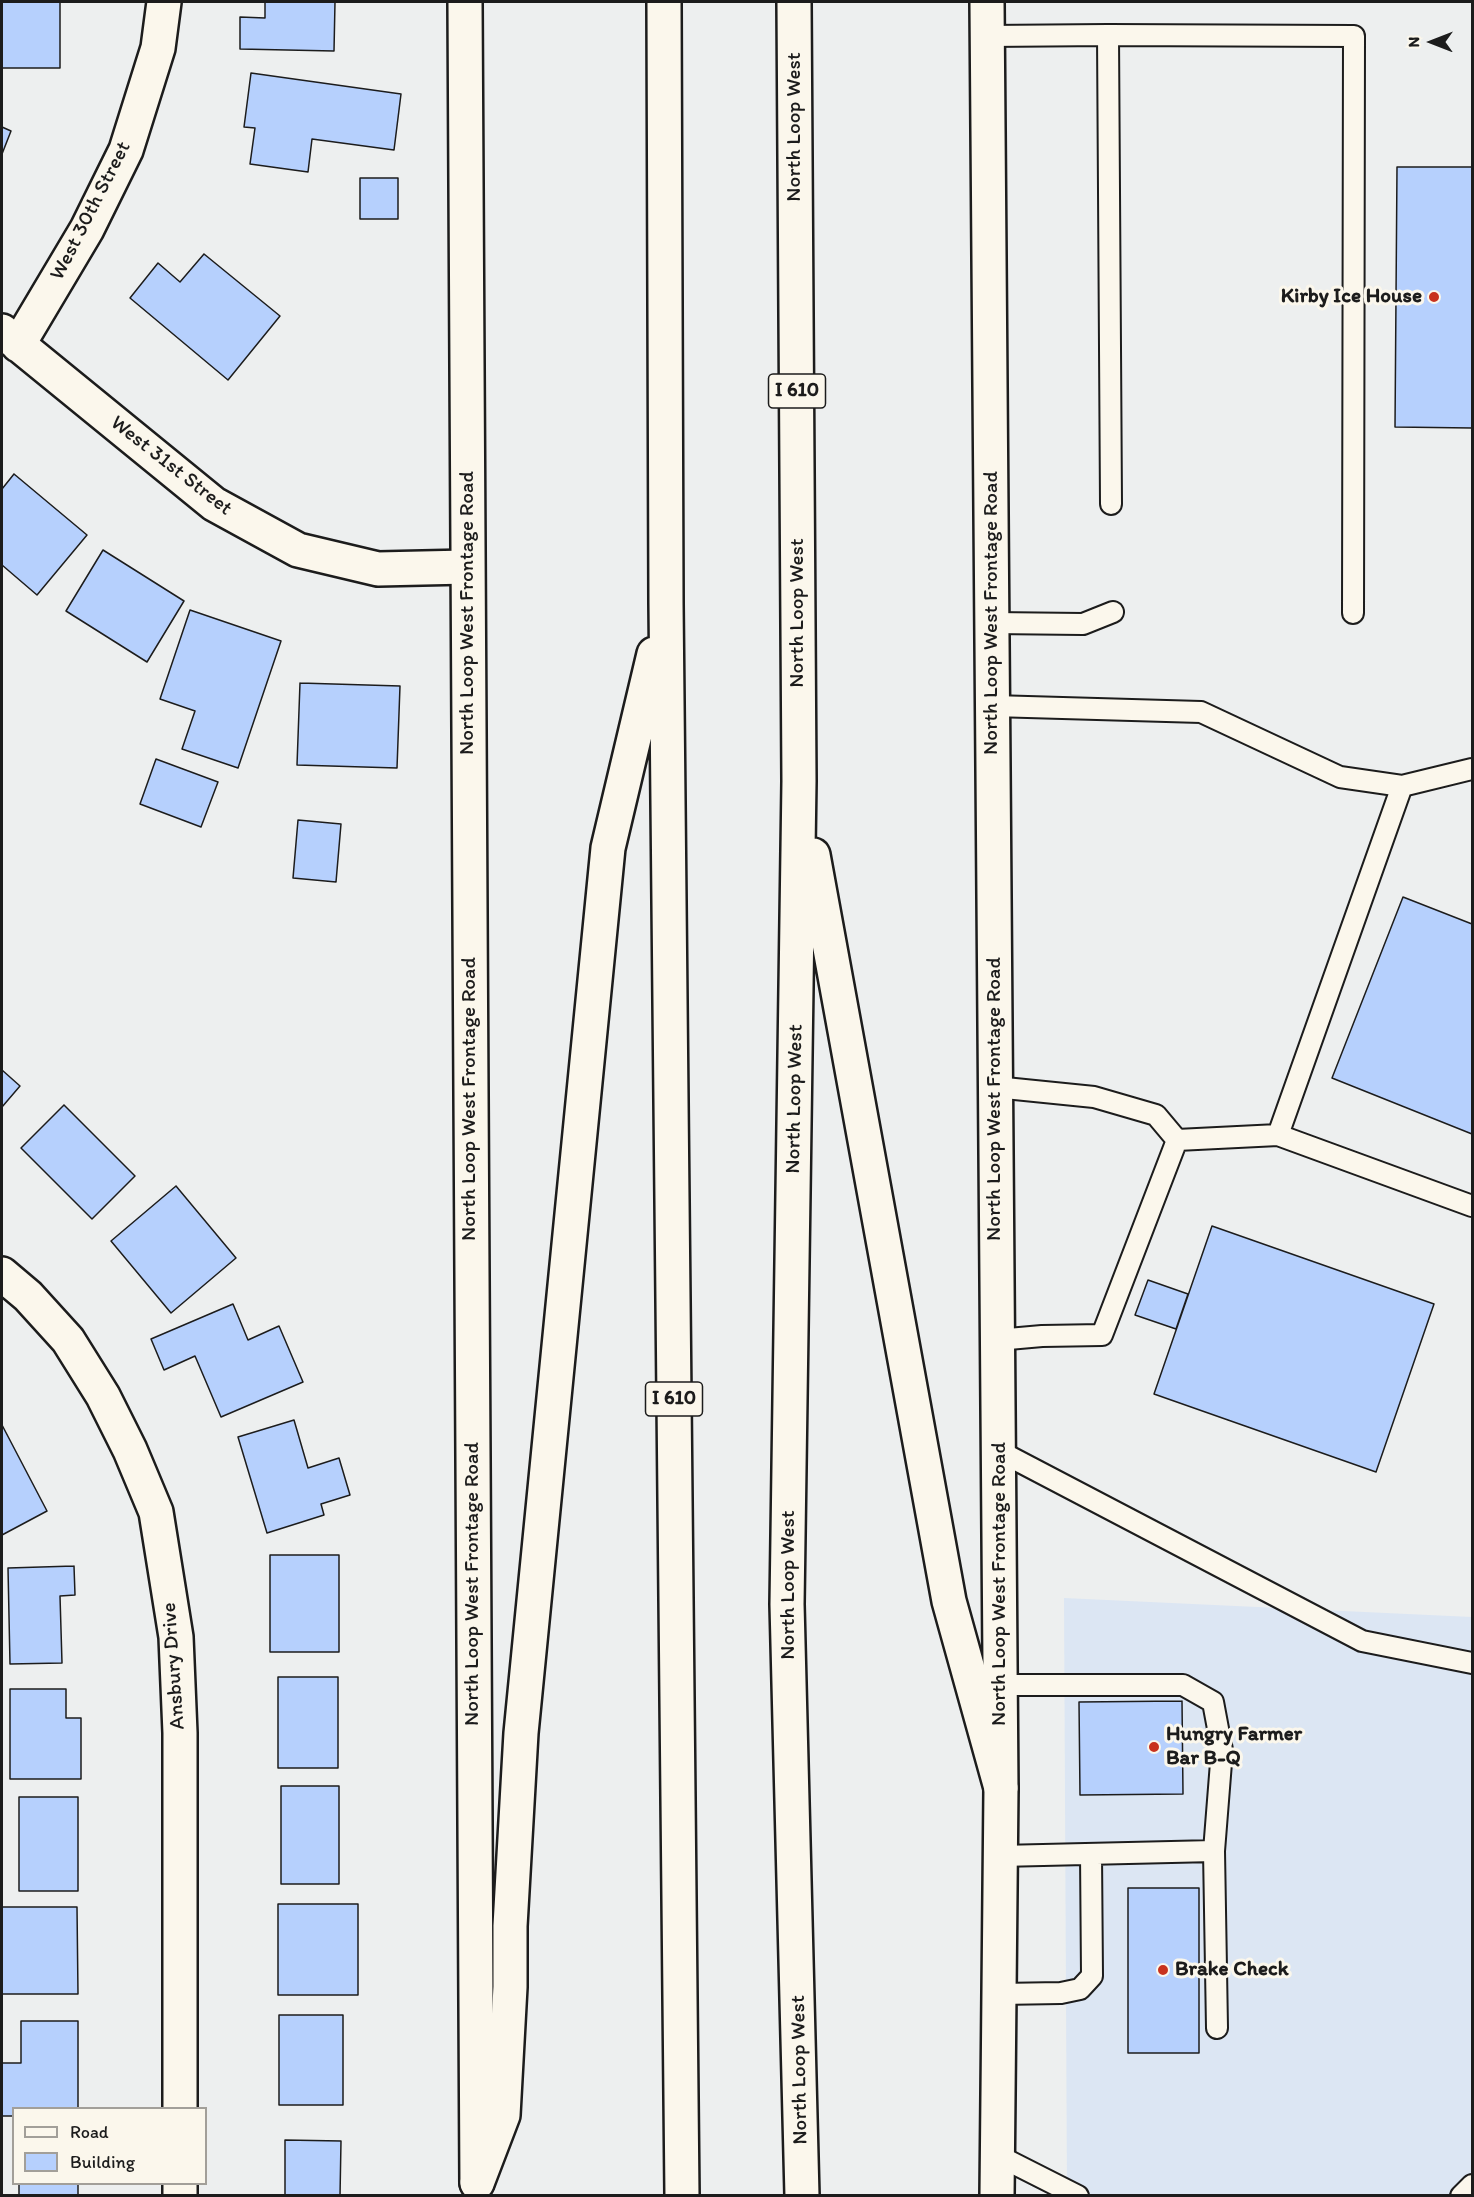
<!DOCTYPE html>
<html>
<head>
<meta charset="utf-8">
<style>
  body { margin:0 }
  #map { position:relative; width:1474px; height:2197px; overflow:hidden; background:#edefef; font-family:Itim,sans-serif }
  canvas { display:block }
  .frame { position:absolute; inset:0; border:3px solid #1c1c1c; pointer-events:none }
  .legend { position:absolute; left:12px; top:2107px; width:195px; height:78px; box-sizing:border-box; background:#fbf7ec; border:2px solid #a29f99; margin:0; padding:8px 10px; list-style:none; font-size:18px; color:#1c1c1c }
  .legend li { display:flex; align-items:center; gap:12px; height:30px }
  .legend b { width:30px; border:2px solid #a29f99 }
  .north { position:absolute; left:1402px; top:12px; width:60px; height:60px; -webkit-text-stroke:4px #fbf7ec; paint-order:stroke; rotate:270deg; font-size:16px; font-weight:700; line-height:24px; text-align:center; color:#1c1c1c }
  .north::after { content:''; display:block; margin:auto; width:21px; height:27px; background:#1c1c1c; clip-path:polygon(50% 0,100% 100%,50% 72%,0 100%) }
</style>
</head>
<body>
<div id="map">
<canvas width="1474" height="2197"></canvas>
<div class="frame"></div>
<ul class="legend">
<li><b style="height:8px;background:#fbf7ec"></b>Road</li>
<li><b style="height:16px;background:#b6d0fd"></b>Building</li>
</ul>
<div class="north">N</div>
</div>
<script>
const c = document.querySelector('canvas').getContext('2d');
c.lineJoin = 'round';
function paint(path, color) { c.fillStyle = color; c.fill(path, 'evenodd'); }
const poly = rows => new Path2D(rows.map(r => 'M' + r).join(''));
function trace(path, color, width, dash) { c.strokeStyle = color; c.lineWidth = width; c.lineCap = dash ? 'butt' : 'round'; c.setLineDash(dash || []); c.stroke(path); }
function drawText(font, color, halo, rows, align = 'center') {
  c.font = font + ' Itim,sans-serif'; c.lineWidth = 6; c.setLineDash([]); c.textBaseline = 'middle'; c.strokeStyle = halo; c.fillStyle = color; for (const [text, x, y, turn = 0] of rows) {
    c.save(); c.translate(x, y); c.rotate((+turn || 0) * Math.PI / 180); c.textAlign = isNaN(turn) ? turn : align; if (halo) c.strokeText(text, 0, 0); c.fillText(text, 0, 0); c.restore();
  }
}
paint(poly([
  [1064,1598,1472,1617,1472,2195,1067,2195]
]), '#dce6f3');
const building = poly([
  [2,2,60,2,60,68,2,68,2,2],
  [265,2,335,2,334,51,240,49,240,17,265,18,265,2],
  [251,73,401,94,394,150,312,139,308,172,250,164,255,128,244,127,251,73],
  [2,127,11,131,2,154,2,127],
  [1397,167,1472,167,1472,428,1395,427,1397,167],
  [360,178,398,178,398,219,360,219,360,178],
  [204,254,280,316,228,380,130,298,158,263,180,282,204,254],
  [14,474,87,535,37,595,2,565,2,489,14,474],
  [103,550,184,601,147,662,66,611,103,550],
  [190,610,281,641,238,768,182,749,195,711,160,699,190,610],
  [300,683,400,686,397,768,297,765,300,683],
  [156,759,218,782,201,827,140,804,156,759],
  [298,820,341,824,336,882,293,878,298,820],
  [1403,897,1472,924,1472,1134,1332,1078,1403,897],
  [2,1070,20,1086,2,1107,2,1070],
  [64,1105,135,1176,92,1219,21,1148,64,1105],
  [176,1186,236,1258,171,1313,111,1241,176,1186],
  [1212,1226,1434,1304,1376,1472,1154,1394,1212,1226],
  [1148,1280,1188,1294,1176,1329,1135,1315,1148,1280],
  [233,1304,248,1340,279,1326,303,1382,221,1417,195,1356,164,1370,151,1339,233,1304],
  [294,1420,308,1468,339,1458,350,1495,321,1504,324,1515,267,1533,238,1437,294,1420],
  [2,1425,47,1511,2,1535,2,1425],
  [270,1555,339,1555,339,1652,270,1652,270,1555],
  [74,1566,75,1595,60,1596,62,1663,10,1664,8,1568,74,1566],
  [278,1677,338,1677,338,1768,278,1768,278,1677],
  [10,1689,66,1689,66,1718,81,1718,81,1779,10,1779,10,1689],
  [1182,1701,1183,1794,1080,1795,1079,1702,1182,1701],
  [281,1786,339,1786,339,1884,281,1884,281,1786],
  [19,1797,78,1797,78,1891,19,1891,19,1797],
  [1128,1888,1199,1888,1199,2053,1128,2053,1128,1888],
  [278,1904,358,1904,358,1995,278,1995,278,1904],
  [2,1907,77,1907,78,1994,2,1994,2,1907],
  [279,2015,343,2015,343,2105,279,2105,279,2015],
  [21,2021,78,2021,78,2108,14,2108,14,2116,2,2116,2,2063,21,2063,21,2021],
  [285,2140,341,2141,340,2196,285,2196,285,2140],
  [19,2184,78,2184,78,2196,19,2196,19,2184]
]);
paint(building, '#b6d0fd');
trace(building, '#1c1c1c', 1.5);
const lane = poly([
  [1108,35,1354,36,1353,613],
  [987,36,1108,35,1111,504],
  [992,623,1083,624,1113,612],
  [993,706,1201,712,1340,777,1402,786,1278,1135,1472,1206],
  [1402,786,1472,769],
  [995,1087,1094,1097,1156,1115,1177,1140],
  [1177,1140,1278,1135],
  [997,1340,1042,1336,1102,1335,1177,1140],
  [999,1451,1362,1641,1472,1663],
  [1000,1685,1183,1685,1213,1702,1222,1750,1214,1851,1000,1856],
  [1214,1851,1217,2028],
  [999,1994,1061,1993,1080,1989,1092,1976,1091,1854],
  [997,2155,1078,2196],
  [1461,2196,1472,2185]
]);
const street = poly([
  [2,331,214,504,298,550,378,569,467,567],
  [18,345,87,229,126,150,158,48,164,2],
  [2,1274,28,1296,68,1340,103,1396,130,1450,156,1512,176,1637,180,1733,180,2108],
  [180,2184,180,2196]
]);
const secondary = poly([
  [465,2,477,2182],
  [987,2,1001,1788,997,2196]
]);
const highway = poly([
  [664,2,666,603,682,2196],
  [794,2,799,781,787,1604,802,2196],
  [813,855,949,1601,1001,1788],
  [477,2183,503,2115,510,1987,510,1926,521,1733,608,848,654,654]
]);
trace(lane, '#1c1c1c', 24);
trace(street, '#1c1c1c', 38);
trace(secondary, '#1c1c1c', 38);
trace(highway, '#1c1c1c', 38);
trace(lane, '#fbf7ec', 20);
trace(street, '#fbf7ec', 33);
trace(secondary, '#fbf7ec', 33);
trace(highway, '#fbf7ec', 33);
for (const [x, y, r, color] of [
  [1434,297,6,"#c8321e"],
  [1154,1747,6,"#c8321e"],
  [1163,1970,6,"#c8321e"]
]) { const dot = new Path2D(); dot.arc(x, y, r, 0, 2 * Math.PI); c.fillStyle = color; c.fill(dot); trace(dot, '#fbf7ec', 2); }
for (const [x, y, w] of [
  [797,391,57],
  [674,1399,57]
]) { const box = new Path2D(); box.roundRect(x - w / 2, y - 17, w, 34, 4.5); c.fillStyle = '#fbf7ec'; c.fill(box); trace(box, '#1c1c1c', 1.5); }
drawText('bold 20px', '#1c1c1c', null, [
  ["I 610",797,391],
  ["I 610",674,1399]
]);
drawText('21px', '#1c1c1c', '#fbf7ec', [
  ["North Loop West",795,127,-90],
  ["West 30th Street",91,211,-63],
  ["West 31st Street",171,466,38],
  ["North Loop West Frontage Road",468,613,-90],
  ["North Loop West",798,613,-90],
  ["North Loop West Frontage Road",992,613,-90],
  ["North Loop West Frontage Road",470,1099,-90],
  ["North Loop West",795,1099,-89],
  ["North Loop West Frontage Road",995,1099,-90],
  ["North Loop West Frontage Road",473,1584,-90],
  ["North Loop West Frontage Road",1000,1584,-90],
  ["North Loop West",789,1585,-90],
  ["Ansbury Drive",174,1666,-94],
  ["North Loop West",800,2070,-91]
]);
drawText('bold 21px', '#1c1c1c', '#fbf7ec', [
  ["Kirby Ice House",1422,297,"right"],
  ["Hungry Farmer",1166,1735],
  ["Bar B-Q",1166,1759],
  ["Brake Check",1175,1970]
], 'left');
</script>
</body>
</html>
